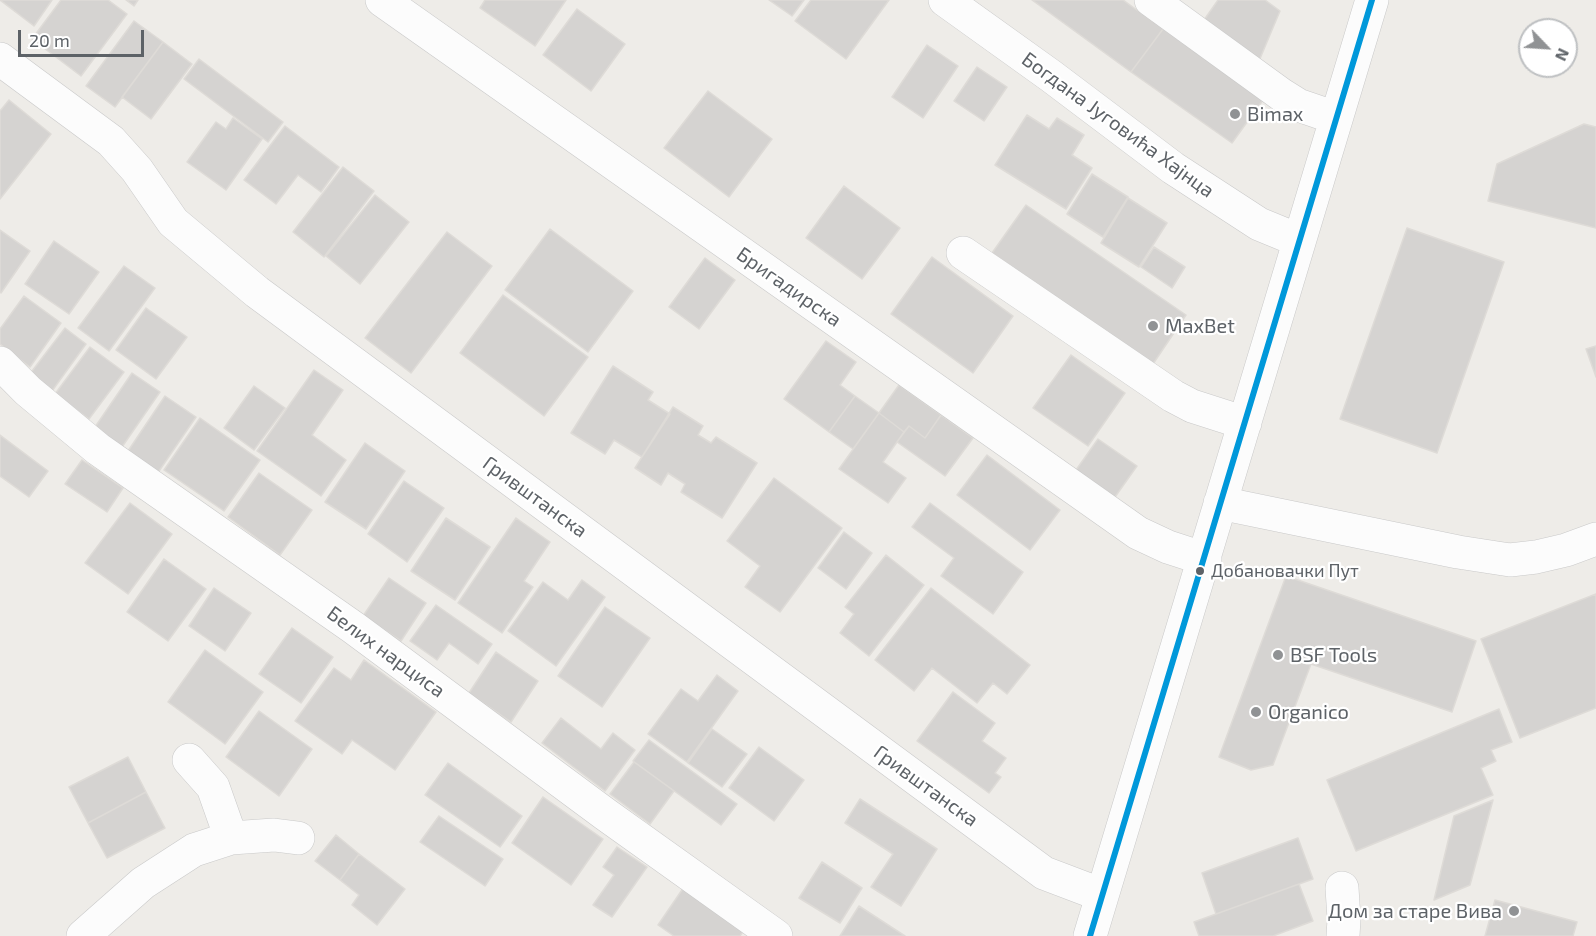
<!DOCTYPE html>
<html>
<head>
<meta charset="utf-8">
<style>
  body { margin:0 }
  #map { position:relative; width:1596px; height:936px; overflow:hidden; background:#eeece8; font-family:"Exo 2",sans-serif }
  canvas { display:block }
  .north { position:absolute; left:1518px; top:18px; width:60px; height:60px; box-sizing:border-box; background:#fff; border:2px solid #bec0c2; border-radius:50%; rotate:115deg; font-size:16px; font-weight:700; line-height:24px; text-align:center; color:#5d6267 }
  .north::after { content:''; display:block; margin:auto; width:21px; height:27px; background:#909294; clip-path:polygon(50% 0,100% 100%,50% 72%,0 100%) }
  .scale { position:absolute; left:18px; top:30px; width:126px; height:27px; box-sizing:border-box; border:3px solid #5d6267; border-top:0; padding-left:8px; font-size:18px; line-height:21px; white-space:nowrap; color:#5d6267; -webkit-text-stroke:4px #fff; paint-order:stroke }
</style>
</head>
<body>
<div id="map">
<canvas width="1596" height="936"></canvas>
<div class="north">N</div>
<div class="scale">20 m</div>
</div>
<script>
const c = document.querySelector('canvas').getContext('2d');
c.lineJoin = 'round';
function paint(path, color) { c.fillStyle = color; c.fill(path, 'evenodd'); }
const poly = rows => new Path2D(rows.map(r => 'M' + r).join(''));
function trace(path, color, width, dash) { c.strokeStyle = color; c.lineWidth = width; c.lineCap = dash ? 'butt' : 'round'; c.setLineDash(dash || []); c.stroke(path); }
function drawText(font, color, halo, rows, align = 'center') {
  c.font = font + ' "Exo 2",sans-serif'; c.lineWidth = 4.5; c.setLineDash([]); c.textBaseline = 'middle'; c.strokeStyle = halo; c.fillStyle = color; for (const [text, x, y, turn = 0] of rows) {
    c.save(); c.translate(x, y); c.rotate((+turn || 0) * Math.PI / 180); c.textAlign = isNaN(turn) ? turn : align; if (halo) c.strokeText(text, 0, 0); c.fillText(text, 0, 0); c.restore();
  }
}
const building = poly([
  [0,0,52,0,34,26,0,0],
  [61,0,108,0,127,14,81,76,32,39,61,0],
  [126,0,138,0,134,6,126,0],
  [485,0,566,0,535,46,480,8,485,0],
  [769,0,804,0,792,16,769,0],
  [811,0,889,0,846,59,795,21,811,0],
  [1032,0,1123,0,1163,29,1131,72,1032,0],
  [1218,0,1265,0,1280,11,1259,61,1204,20,1218,0],
  [577,9,625,44,591,91,543,55,577,9],
  [134,21,163,42,115,107,86,86,134,21],
  [1163,29,1263,100,1232,143,1131,72,1163,29],
  [163,42,192,64,151,119,122,97,163,42],
  [927,45,958,66,923,118,892,97,927,45],
  [199,59,283,122,268,142,184,79,199,59],
  [977,67,1007,87,984,121,954,101,977,67],
  [708,91,772,139,729,197,664,148,708,91],
  [9,100,51,134,0,199,0,111,9,100],
  [1027,115,1049,129,1057,118,1084,135,1072,155,1092,168,1066,209,995,165,1027,115],
  [233,118,262,139,226,190,187,162,216,122,226,129,233,118],
  [1584,124,1596,127,1596,228,1488,201,1497,164,1584,124],
  [285,126,339,167,321,192,298,175,276,204,244,180,285,126],
  [343,167,374,191,324,257,293,232,343,167],
  [1092,174,1128,197,1103,237,1067,214,1092,174],
  [844,186,900,228,862,279,806,238,844,186],
  [375,195,409,222,360,284,326,256,375,195],
  [1128,198,1167,223,1139,267,1101,243,1128,198],
  [1026,205,1186,315,1153,364,992,253,1026,205],
  [1407,228,1504,262,1437,453,1340,419,1407,228],
  [550,229,633,291,588,352,505,290,550,229],
  [0,230,30,251,1,293,0,292,0,230],
  [447,232,492,266,411,373,365,338,447,232],
  [54,241,99,272,69,314,25,284,54,241],
  [1154,247,1185,267,1172,288,1141,267,1154,247],
  [932,257,1013,316,973,373,891,314,932,257],
  [705,258,735,280,699,329,669,307,705,258],
  [124,266,155,288,109,351,78,328,124,266],
  [503,295,588,357,544,416,460,353,503,295],
  [24,296,61,323,30,367,0,344,0,329,24,296],
  [146,308,187,337,156,379,116,350,146,308],
  [65,328,86,344,52,391,29,375,65,328],
  [826,341,856,362,840,385,855,396,829,432,784,399,826,341],
  [1596,346,1596,377,1586,349,1596,346],
  [90,347,124,372,89,419,55,394,90,347],
  [1071,355,1125,393,1088,446,1033,408,1071,355],
  [613,366,653,392,648,400,670,414,642,457,614,440,605,454,571,433,613,366],
  [314,370,343,390,312,435,346,460,321,496,257,451,314,370],
  [132,373,160,392,122,447,95,427,132,373],
  [899,385,941,415,925,438,909,426,904,432,879,413,899,385],
  [254,386,285,408,254,450,224,428,254,386],
  [165,396,196,417,157,474,126,454,165,396],
  [855,396,879,413,853,449,829,432,855,396],
  [673,407,703,426,698,435,711,443,716,437,757,463,722,518,681,492,685,484,668,473,661,485,635,468,673,407],
  [879,413,904,432,883,462,906,478,888,503,839,469,879,413],
  [941,415,973,438,945,476,897,442,909,426,925,438,941,415],
  [200,418,260,460,224,511,164,470,200,418],
  [0,435,48,471,29,497,0,476,0,435],
  [1098,439,1137,466,1115,497,1076,470,1098,439],
  [365,443,405,471,366,529,325,502,365,443],
  [987,455,1060,510,1030,550,957,495,987,455],
  [82,460,123,488,107,512,65,484,82,460],
  [259,473,312,510,280,555,228,517,259,473],
  [774,478,842,528,780,612,745,587,760,566,727,541,774,478],
  [404,481,444,508,407,562,368,534,404,481],
  [130,503,172,534,128,594,85,563,130,503],
  [930,503,1023,572,993,614,941,576,954,558,912,527,930,503],
  [446,518,490,547,455,600,411,571,446,518],
  [516,518,550,542,524,581,533,587,502,633,458,603,516,518],
  [844,532,872,553,846,589,818,568,844,532],
  [886,555,924,585,869,656,840,633,854,614,845,607,886,555],
  [164,559,206,589,168,641,127,612,164,559],
  [1286,576,1476,641,1452,712,1311,664,1273,765,1251,770,1219,757,1286,576],
  [389,578,426,603,401,641,363,616,389,578],
  [582,580,605,597,556,666,508,631,543,582,568,600,582,580],
  [214,588,251,613,225,651,189,626,214,588],
  [931,588,1030,665,1007,694,993,683,977,703,932,668,914,691,875,660,931,588],
  [1596,594,1596,708,1520,738,1481,639,1596,594],
  [436,605,492,644,478,664,449,643,437,660,410,641,436,605],
  [605,607,650,638,602,707,558,676,605,607],
  [292,628,333,657,301,703,259,674,292,628],
  [205,650,263,692,225,744,168,702,205,650],
  [496,652,538,681,511,722,469,693,496,652],
  [364,660,436,712,395,770,352,740,342,754,295,721,334,668,351,680,364,660],
  [717,675,738,691,687,762,648,734,681,689,698,701,717,675],
  [953,692,995,723,982,741,1006,758,995,773,1001,777,989,793,917,741,953,692],
  [1499,709,1512,742,1491,750,1496,761,1481,768,1493,795,1356,851,1327,780,1499,709],
  [259,711,312,749,279,796,226,757,259,711],
  [561,718,601,749,613,733,635,750,605,791,542,743,561,718],
  [712,729,747,754,722,787,688,763,712,729],
  [649,740,737,804,721,825,633,761,649,740],
  [759,747,804,780,774,821,729,788,759,747],
  [128,757,146,792,88,823,69,787,128,757],
  [634,762,674,791,650,824,610,794,634,762],
  [448,763,522,816,500,847,425,795,448,763],
  [146,792,165,828,107,858,88,823,146,792],
  [543,797,603,839,571,885,512,843,543,797],
  [860,799,937,849,901,906,871,887,893,854,845,823,860,799],
  [1493,800,1470,885,1434,900,1454,816,1493,800],
  [439,816,503,859,485,886,420,842,439,816],
  [336,835,359,854,340,880,315,861,336,835],
  [1298,838,1313,879,1216,914,1202,873,1298,838],
  [617,847,647,867,612,917,593,905,614,875,603,867,617,847],
  [359,854,405,889,377,925,352,905,359,895,340,880,359,854],
  [822,862,862,888,840,923,799,898,822,862],
  [1299,884,1313,921,1273,936,1199,936,1194,922,1299,884],
  [684,887,746,927,740,936,674,936,658,925,684,887],
  [1495,900,1577,922,1573,936,1485,936,1495,900],
  [859,906,905,936,840,936,859,906]
]);
paint(building, '#d5d3d1');
trace(building, '#dedbd7', 1.5);
const minor = poly([
  [382,0,1138,533,1168,547,1205,559],
  [945,0,1051,76,1173,168,1259,224,1298,240],
  [1151,0,1282,95,1298,105,1336,118],
  [0,59,111,141,137,170,173,222,257,292,1044,873,1102,895],
  [963,253,1173,396,1192,406,1245,423],
  [0,363,28,391,98,449,354,628,605,814,776,936],
  [1220,503,1458,552,1510,560,1536,557,1566,550,1596,539],
  [189,760,213,787,231,838],
  [1342,888,1344,919,1343,936],
  [83,936,143,883,194,850,231,838,274,835,298,838],
  [1090,936,1372,0]
]);
trace(minor, '#c9c9c9', 34);
trace(minor, '#fcfcfc', 33);
trace(poly([
  [1090,936,1372,0]
]), '#0098da', 6);
for (const [x, y, r, color] of [
  [1235,114,6,"#909294"],
  [1153,326,6,"#909294"],
  [1200,571,5,"#5d6267"],
  [1278,655,6,"#909294"],
  [1256,712,6,"#909294"],
  [1514,911,6,"#909294"]
]) { const dot = new Path2D(); dot.arc(x, y, r, 0, 2 * Math.PI); c.fillStyle = color; c.fill(dot); trace(dot, '#fff', 2); }
drawText('18px', '#5d6267', '#fff', [
  ["Добановачки Пут",1211,571]
], 'left');
drawText('20px', '#5d6267', '#fff', [
  ["Bimax",1247,114],
  ["MaxBet",1165,326],
  ["BSF Tools",1290,655],
  ["Organico",1268,712],
  ["Дом за старе Вива",1502,911,"right"]
], 'left');
drawText('20px', '#5d6267', '#fff', [
  ["Богдана Југовића Хајнца",1118,125,36],
  ["Бригадирска",789,287,35],
  ["Гривштанска",535,497,36],
  ["Белих нарциса",386,652,36],
  ["Гривштанска",926,786,36]
]);
</script>
</body>
</html>
